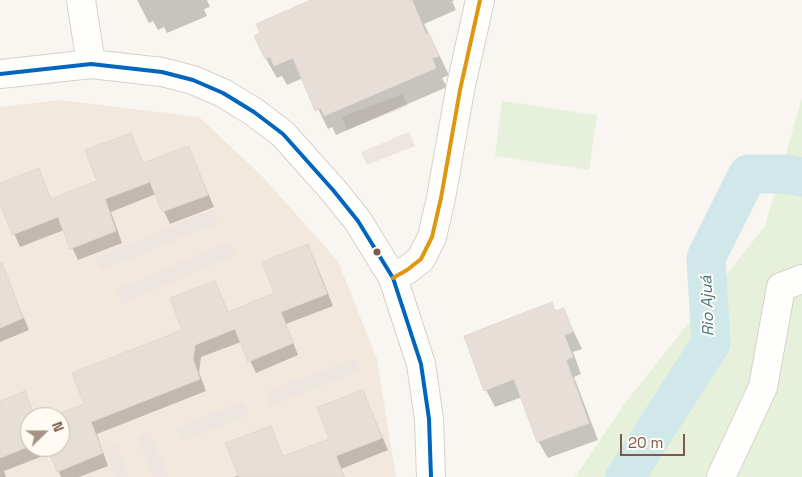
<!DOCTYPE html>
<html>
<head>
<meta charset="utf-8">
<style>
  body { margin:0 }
  #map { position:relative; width:802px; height:477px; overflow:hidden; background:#f9f5f0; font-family:"Space Grotesk",sans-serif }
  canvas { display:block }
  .north { position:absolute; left:20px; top:407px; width:50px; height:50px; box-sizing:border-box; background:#fffaf3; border:1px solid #cabbb1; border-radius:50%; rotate:68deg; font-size:14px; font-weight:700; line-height:20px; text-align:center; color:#7a5c4d }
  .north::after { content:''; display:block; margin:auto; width:18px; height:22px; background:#a69286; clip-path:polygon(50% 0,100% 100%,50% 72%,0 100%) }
  .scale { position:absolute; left:620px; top:434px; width:65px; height:22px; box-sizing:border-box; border:2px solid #7a5c4d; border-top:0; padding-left:6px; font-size:15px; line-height:18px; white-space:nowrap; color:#7a5c4d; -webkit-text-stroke:4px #fffaf3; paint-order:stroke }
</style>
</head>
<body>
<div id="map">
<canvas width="802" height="477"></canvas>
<div class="north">N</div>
<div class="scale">20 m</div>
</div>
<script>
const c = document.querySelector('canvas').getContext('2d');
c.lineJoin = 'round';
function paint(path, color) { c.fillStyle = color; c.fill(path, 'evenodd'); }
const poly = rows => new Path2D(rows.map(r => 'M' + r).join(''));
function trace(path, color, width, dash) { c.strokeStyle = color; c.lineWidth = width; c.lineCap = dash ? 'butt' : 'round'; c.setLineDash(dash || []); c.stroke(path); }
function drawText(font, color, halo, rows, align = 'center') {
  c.font = font + ' "Space Grotesk",sans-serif'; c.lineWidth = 4; c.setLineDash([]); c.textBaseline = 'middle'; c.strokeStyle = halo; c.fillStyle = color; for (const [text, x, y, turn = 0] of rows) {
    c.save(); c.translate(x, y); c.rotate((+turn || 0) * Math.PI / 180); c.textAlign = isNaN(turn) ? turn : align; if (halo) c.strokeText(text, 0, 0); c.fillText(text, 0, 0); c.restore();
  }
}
paint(poly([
  [60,100,199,117,260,174,338,261,377,359,396,477,0,477,0,107],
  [30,417,60,417,60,447,30,447]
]), '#f2e8de');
paint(poly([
  [402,94,408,106,347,130,342,117],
  [409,132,415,146,367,165,361,152],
  [212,210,218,223,100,271,95,258],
  [229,241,235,255,122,304,116,290],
  [355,358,360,371,271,406,266,392],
  [244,401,249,415,181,442,176,428],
  [149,432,169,477,152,477,138,437],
  [116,444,129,477,116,477,105,448]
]), '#ede5e0');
paint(poly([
  [802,98,802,477,575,477,626,402,765,226],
  [502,101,597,115,589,170,495,156]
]), '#e7f0db');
paint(poly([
  [137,0,207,0,210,7,204,9,207,16,167,33,164,27,158,30,153,21,149,23],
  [314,0,455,0,452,1,456,10,424,24,449,75,442,78,447,87,336,135,332,127,328,129,303,78,287,85,282,76,277,78,266,59],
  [130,134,144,164,188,147,214,207,170,224,156,194,111,212,122,243,78,260,64,230,20,247,0,201,0,184,38,170,52,200,99,181],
  [308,246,314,258,333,306,286,324,298,355,256,373,241,342,201,357,199,372,206,391,97,434,108,466,79,477,61,477,51,453,4,471,6,477,0,477,0,402,24,393,36,417,30,417,30,447,60,447,60,417,54,417,86,405,184,330,215,282,229,313,276,294],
  [4,271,29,330,0,342,0,272],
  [551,304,556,312,563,309,582,349,573,352,581,374,574,377,598,440,548,458,538,441,522,397,495,407,486,390],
  [363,391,388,450,341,469,345,477,234,477,239,475,270,427,284,457,331,439]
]), '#0003');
trace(poly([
  [625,477,711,343,706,258,748,174,786,174,802,177]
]), '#d0e8ea', 39);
const building = poly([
  [311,0,412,0,426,34,429,33,439,56,432,58,436,68,324,116,321,108,315,111,293,58,274,66,270,57,265,59,254,36,260,33,256,24,311,0],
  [131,133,143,163,189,146,208,195,162,212,150,182,105,199,116,231,70,249,58,217,12,235,0,204,0,183,39,168,51,199,97,181,85,150,131,133],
  [308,244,327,294,281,312,293,343,248,362,235,329,195,345,193,359,200,379,91,422,103,453,57,472,47,447,60,447,60,417,50,417,84,404,72,373,182,330,170,298,215,281,228,312,274,293,262,262,308,244],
  [2,262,23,318,0,328,0,263,2,262],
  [552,302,555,311,564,308,573,332,564,335,573,357,566,360,589,423,537,442,514,379,484,391,464,336,552,302],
  [363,390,382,438,336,456,344,477,239,477,225,443,271,426,283,456,329,439,317,407,363,390],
  [25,391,35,417,30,417,30,446,0,458,0,401,25,391]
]);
paint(building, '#e6ded7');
trace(building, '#e2d8d2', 1);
const minor = poly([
  [81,0,91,64],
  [0,74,91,64,162,72,193,80,223,93,254,112,283,134,333,190,358,221,393,278,421,364,429,419,431,477],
  [393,278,407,270,421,259,432,237,441,198,460,90,480,0],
  [721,477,763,387,781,287,802,279]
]);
trace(minor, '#d7d1cb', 30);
trace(minor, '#fefefd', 28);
trace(poly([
  [0,74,91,64,162,72,193,80,223,93,254,112,283,134,333,190,358,221,393,278,421,364,429,419,431,477]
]), '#0065bd', 4);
trace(poly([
  [393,278,407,270,421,259,432,237,441,198,460,90,480,0]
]), '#de970f', 4);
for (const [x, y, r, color] of [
  [377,252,4.5,"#7a5c4d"]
]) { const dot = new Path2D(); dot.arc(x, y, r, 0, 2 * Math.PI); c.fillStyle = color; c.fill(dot); trace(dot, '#fffaf3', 2); }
drawText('italic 16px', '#437c86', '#fffaf3', [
  ["Rio Ajuá",708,306,-92]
]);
</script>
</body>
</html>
